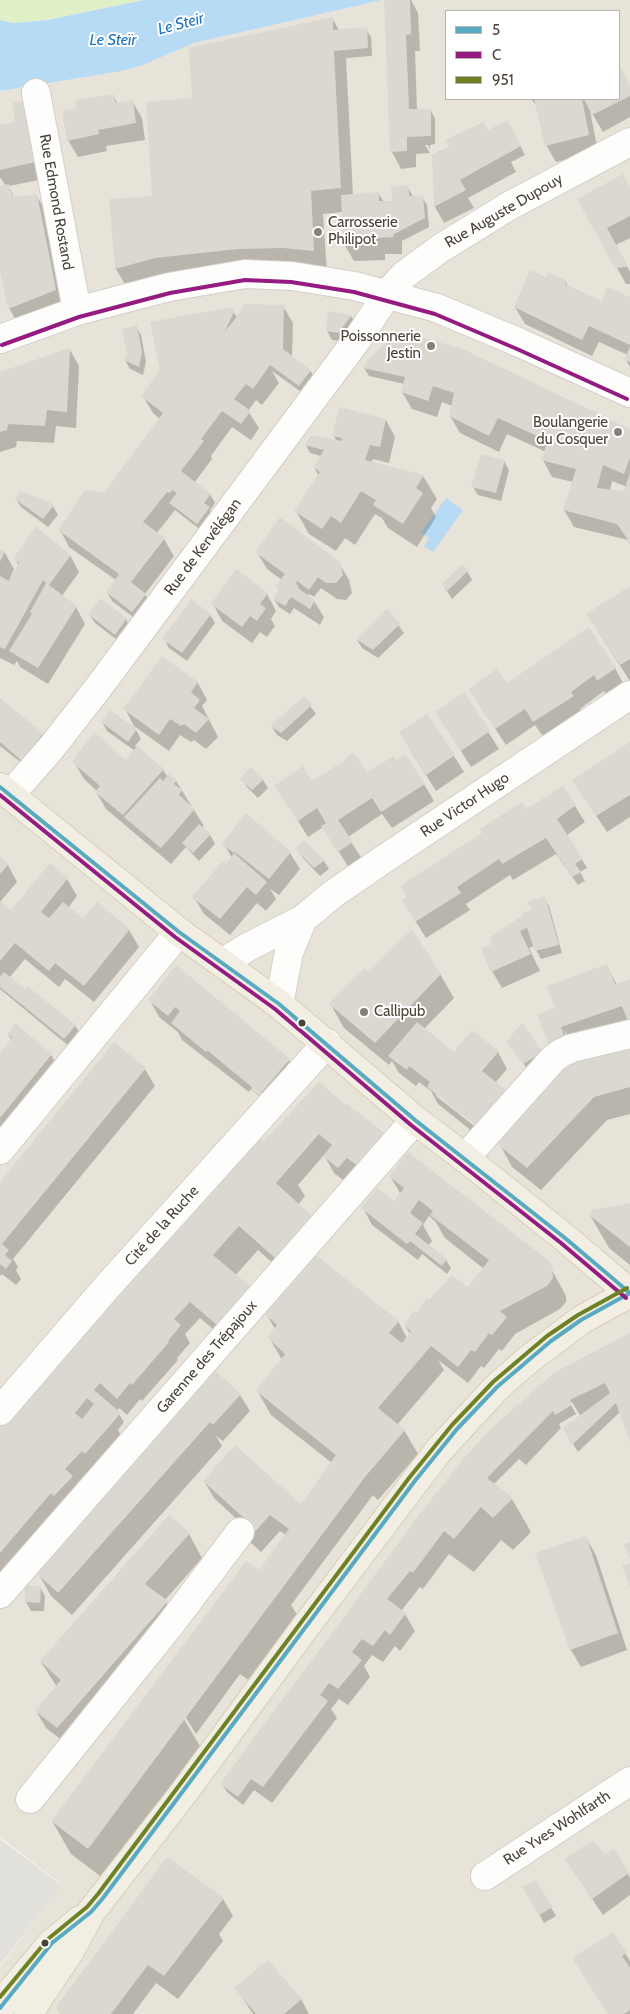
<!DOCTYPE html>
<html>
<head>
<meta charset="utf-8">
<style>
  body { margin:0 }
  #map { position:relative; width:630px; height:2014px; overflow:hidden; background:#f3f1ec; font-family:Cabin,sans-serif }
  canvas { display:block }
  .legend { position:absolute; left:445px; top:10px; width:175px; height:90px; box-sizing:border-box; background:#fff; border:1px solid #b7b4af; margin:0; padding:6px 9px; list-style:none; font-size:15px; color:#4b4336 }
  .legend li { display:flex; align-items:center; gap:10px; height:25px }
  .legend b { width:25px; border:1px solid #b7b4af }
</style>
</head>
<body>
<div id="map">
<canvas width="630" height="2014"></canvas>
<ul class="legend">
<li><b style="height:6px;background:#58aac1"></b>5</li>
<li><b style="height:6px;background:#951b81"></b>C</li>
<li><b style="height:6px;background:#6e8225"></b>951</li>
</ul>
</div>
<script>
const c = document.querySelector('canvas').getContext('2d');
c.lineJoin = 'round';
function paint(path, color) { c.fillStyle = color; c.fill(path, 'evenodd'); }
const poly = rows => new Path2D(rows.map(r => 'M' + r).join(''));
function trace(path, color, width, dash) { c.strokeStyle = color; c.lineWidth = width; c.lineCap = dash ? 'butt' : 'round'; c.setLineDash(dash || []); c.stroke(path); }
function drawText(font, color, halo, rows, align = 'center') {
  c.font = font + ' Cabin,sans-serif'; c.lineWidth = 4; c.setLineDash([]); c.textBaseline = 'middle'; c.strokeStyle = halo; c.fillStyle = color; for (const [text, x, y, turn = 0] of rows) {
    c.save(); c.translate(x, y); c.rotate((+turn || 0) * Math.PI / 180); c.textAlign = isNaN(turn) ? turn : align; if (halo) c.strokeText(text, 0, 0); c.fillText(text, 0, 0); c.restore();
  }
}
paint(poly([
  [382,0,630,0,630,2014,0,2014,0,1967,61,1884,0,1837,0,91,143,65,194,43],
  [446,11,619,11,619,99,446,99]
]), '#e8e3d9');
paint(poly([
  [0,0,144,0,47,20,13,23,0,20]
]), '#dff0c9');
paint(poly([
  [0,1839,61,1885,0,1965]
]), '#e2e0db');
paint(poly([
  [144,0,382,0,194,43,143,65,121,71,0,91,0,20,13,23,47,20],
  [446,498,463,510,433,552,424,546,429,538,421,532]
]), '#b8dbf5');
paint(poly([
  [392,0,411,0,418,13,420,51,415,51,417,110,430,110,435,118,435,144,430,145,430,150,428,145,425,145,430,153,416,154,416,167,401,169,392,152,386,1],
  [332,18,339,30,366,29,371,37,372,56,346,58,353,195,378,193,384,202,394,202,408,187,413,197,422,197,427,205,429,227,402,241,402,254,385,254,385,260,354,261,344,244,343,212,323,214,327,274,126,286,116,269,110,201,153,197,193,99],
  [619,66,630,86,630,117,603,132,590,110,598,152,556,162,546,145,538,108,531,99,619,99],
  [113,95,118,104,132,101,142,118,145,140,106,146,107,151,78,157,68,140,78,109],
  [39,122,49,178,9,186,14,198,36,195,50,218,69,314,22,331,9,308,0,265,0,188,6,186,0,177,0,126],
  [512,130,525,155,511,162,516,172,468,198,474,208,444,223,435,207,434,160],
  [630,189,630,238,616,245,630,272,630,284,626,284,579,200],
  [547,279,565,281,569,287,602,302,630,299,630,367,626,360,628,355,599,342,592,356,525,324,515,307],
  [283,306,293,323,292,357,310,370,315,379,304,394,272,371,279,383,262,405,256,400,248,411,259,428,251,440,232,427,211,456,212,459,194,483,210,494,215,503,210,510,214,517,202,531,175,510,156,534,164,539,174,556,145,594,150,603,137,620,112,601,107,592,116,580,69,547,60,530,105,494,160,419,153,413,143,396,231,308,238,319],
  [351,316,356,324,343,341,332,340,327,331],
  [136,326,141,335,146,362,143,375,130,369,125,360],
  [70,350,79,366,76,428,56,426,54,443,17,441,16,447,0,452,0,374],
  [369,360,630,430,630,544,628,540,574,527,564,510,573,482,552,477,543,460,546,452,507,434,499,452,460,433,450,416,452,406,442,402,437,417,412,409,402,392,404,384,369,376,364,368],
  [612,481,627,487,625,493,610,491],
  [386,420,395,437,389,463,373,459,371,463,423,476,437,499,431,508,436,517,417,547,388,528,382,518,375,514,355,545,345,538,336,551,309,534,296,511,319,476,314,467,321,456,310,453,306,445,337,442,334,436],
  [504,461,509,470,501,501,478,495,473,487],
  [21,492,53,506,58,515,48,527,21,507,16,499],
  [0,551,5,553,14,569,10,578,12,579,19,566,15,559,70,555,79,572,62,596,76,607,85,624,48,684,20,667,17,661,14,665,0,658],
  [257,552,339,563,349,580,352,593,346,600,337,599,321,588,314,597,309,594,307,596,314,601,324,617,320,625,294,608,290,614,279,607,274,599,280,591,277,587,282,580,267,569],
  [467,571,472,580,452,599,443,585],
  [630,587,630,681,598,632],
  [267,594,276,611,271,619,275,626,267,637,260,632,252,643,222,621,213,604],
  [101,600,126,619,131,628,121,643,95,623,90,615],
  [387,610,404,633,378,658,362,648,357,640],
  [210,615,215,623,187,661,169,648,164,639],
  [163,658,198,683,207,700,202,706,218,737,206,749,194,740,191,742,180,735,169,751,134,726,125,709],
  [615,668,624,685,607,697,604,691,580,709,583,713,544,738,535,725,506,745,480,706,507,685],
  [464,694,499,749,471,767,447,729],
  [304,698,316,714,287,741,277,735,272,727],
  [0,700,42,734,47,743,28,768,0,746],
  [102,722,136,730,141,739,135,746,163,770,168,777,176,781,204,826,202,828,210,835,215,844,199,861,186,847,171,864,106,809,96,792,97,791,84,779,74,762,126,762,135,751,107,731],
  [630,744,630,817,607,832,573,781],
  [410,750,454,756,464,772,436,791],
  [242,779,263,780,268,788,258,798,247,787],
  [312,783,424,784,434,801,392,828,382,814,348,837,362,859,349,868,323,827,308,837,276,786],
  [575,806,585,822,567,835,587,868,580,872,585,881,578,885,556,854,513,880,510,875,466,904,470,910,426,938,413,917,526,811],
  [303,842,324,861,329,869,320,876,302,857,297,849],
  [224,844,290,853,300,869,279,895,270,889,276,899,266,911,257,903,230,935,204,914,194,897,232,858],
  [0,859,8,865,17,882,0,902],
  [50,864,67,879,77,896,68,908,83,920,97,903,129,930,139,947,94,1002,65,979,59,987,25,959,9,978,75,1025,80,1034,70,1047,0,989,0,903,11,912],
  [544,898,549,906,562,953,541,959,534,946,529,948,540,971,502,988,492,971,494,945,534,910],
  [607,966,617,985,630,981,630,1023,572,1043,564,1030,569,1047,554,1051,549,1043,556,1009],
  [177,967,289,1060,294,1068,265,1101,251,1089,249,1092,182,1040,178,1032,159,1017,150,1000],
  [252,1085,265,1097,264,1099,252,1089],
  [369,974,440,974,454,998,424,1029,454,1053,498,1052,507,1069,495,1083,509,1094,630,1044,630,1114,607,1120,541,1190,512,1167,499,1143,499,1132,488,1144,438,1104,431,1091,419,1082,416,1086,399,1073,392,1061,389,1065,344,1028,331,1005],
  [436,1093,483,1130,482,1132,436,1096],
  [8,1034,51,1055,56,1063,0,1146,0,1054,12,1041],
  [114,1044,145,1069,155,1086,13,1259,18,1267,16,1270,21,1279,16,1285,2,1274,0,1276,0,1184],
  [513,1050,541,1052,529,1071],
  [345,1107,385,1135,348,1184,334,1173,324,1155,298,1185,305,1196,298,1205,286,1275,258,1250,235,1276,227,1341,200,1318,185,1334,190,1343,177,1358,178,1360,142,1401,140,1399,127,1415,119,1408,117,1411,124,1422,118,1430,122,1438,95,1470,92,1467,76,1485,81,1493,64,1512,57,1507,66,1522,0,1599,0,1423,266,1147],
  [390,1176,547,1261,566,1296,566,1302,560,1309,515,1334,502,1351,499,1349,484,1368,481,1366,468,1383,438,1360,444,1370,397,1425,404,1430,418,1454,378,1500,373,1495,291,1605,301,1621,254,1684,240,1674,196,1734,183,1713,181,1714,204,1753,108,1882,71,1854,52,1821,263,1575,286,1535,280,1531,261,1552,250,1542,241,1526,242,1524,214,1498,204,1481,301,1506,332,1463,271,1415,258,1392,282,1360,269,1337,275,1329,266,1313,398,1321,407,1338,410,1334,405,1325,429,1301,473,1293,484,1269,445,1238,435,1221,429,1216,423,1225,432,1241,428,1246,446,1260,451,1268,447,1274,422,1254,418,1260,372,1225,363,1208,395,1203,400,1193],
  [630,1204,630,1265,609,1248,590,1215],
  [630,1335,630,1439,620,1412,578,1452,564,1429,581,1417,572,1402,570,1403,576,1414,559,1424,561,1428,526,1465,519,1459,494,1484,512,1499,531,1532,513,1550,501,1540,474,1572,449,1554,423,1589,420,1587,401,1611,405,1614,415,1631,400,1651,395,1646,383,1662,372,1655,364,1666,370,1677,348,1705,339,1699,331,1709,337,1718,272,1803,254,1790,243,1805,227,1792,222,1784,421,1515],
  [240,1395,250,1411,223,1441,216,1436,222,1446,72,1615,51,1596,38,1573],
  [189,1534,202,1558,165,1600,176,1619,67,1744,46,1728,36,1711,57,1687,41,1662],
  [586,1538,596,1555,627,1650,581,1667,571,1650,537,1554],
  [40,1587,45,1596,44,1611,31,1611,26,1602],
  [613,1851,630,1877,630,1895,603,1915,566,1860,604,1857],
  [167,1858,223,1899,233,1916,219,1934,223,1941,178,1999,156,1983,133,2014,61,2014,57,2007],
  [535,1881,556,1916,544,1923,524,1888],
  [613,1934,630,1961,630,2014,608,2014],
  [236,1988,301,1999,309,2014,253,2014]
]), '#0003');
paint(poly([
  [384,0,410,0,411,34,406,35,409,109,431,109,431,136,407,137,407,151,390,152],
  [333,17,333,30,367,27,368,48,334,51,341,188,311,191,314,251,283,248,238,249,155,258,115,269,109,199,152,196,146,102,192,98,189,48],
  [619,64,630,85,630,96,592,115,584,99,619,99],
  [113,94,116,103,133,100,136,123,98,130,99,134,67,141,62,111,76,108,75,100],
  [534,99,582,99,589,135,545,146],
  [12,101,30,103,40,161,0,170,0,125,15,122],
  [508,120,521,146,460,180,466,190,434,207,432,154,449,147,445,140,483,122,488,130],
  [623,174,630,188,630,216,607,228,628,267,615,268,577,199],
  [9,184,12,196,17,195,17,197,37,194,56,290,8,309,0,271,0,186],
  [409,185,409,196,423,195,425,218,394,234,393,237,376,238,376,243,343,244,341,195,379,192,379,201,392,201,391,187],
  [530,270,546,277,548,272,566,280,565,284,602,301,607,287,630,297,630,345,589,326,582,340,514,307],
  [245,304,284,305,283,349,311,370,299,386,270,365,253,389,246,384,234,399,251,411,241,424,222,411,201,439,204,441,181,471,211,494,204,503,210,507,197,524,169,503,177,493,172,490,170,493,167,492,143,522,165,538,131,582,146,594,132,612,106,592,119,574,58,530,85,490,104,493,163,413,141,396,160,370,150,322,232,307,234,312,225,331,236,318],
  [328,311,352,315,338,333,326,331],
  [137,325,142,352,139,367,124,360,127,353,122,329],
  [398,335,415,335,465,350,630,429,630,458,624,474,603,465,597,488,624,491,630,473,630,543,617,524,563,510,576,469,541,460,548,441,498,418,489,436,449,416,454,393,433,386,428,401,401,392,405,377,363,368,368,359,393,337],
  [630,347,630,362,624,360],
  [70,348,67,412,47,410,45,426,8,424,7,430,0,432,0,372],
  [339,407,386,419,380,447,370,445,365,460,424,475,416,488,423,493,403,524,373,505,376,500,361,491,341,523,331,516,322,529,294,511,320,472,313,467,324,450,304,445,312,435,342,441,342,438,332,436],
  [481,454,505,460,496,493,471,487],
  [20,491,50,503,54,505,43,519,15,499],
  [280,517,340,562,343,575,336,583,326,583,318,577,309,590,297,581,296,582,299,589,315,600,310,609,291,597,285,606,273,599,279,590,275,586,285,574,255,552],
  [36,527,71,555,49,585,77,606,38,668,9,651,32,614,30,612,46,583,43,580,5,649,0,647,0,576,9,581,19,563,13,559],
  [0,550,5,551,0,562],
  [462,564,468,571,446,592,442,584],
  [236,569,268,593,260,604,266,608,257,621,250,616,242,627,211,604],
  [630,586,630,659,620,665,586,614],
  [101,599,127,618,115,635,88,614],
  [191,599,211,614,182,653,162,639],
  [387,608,400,624,373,650,356,639],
  [589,627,616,668,597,681,594,675,571,692,574,696,533,722,525,709,495,729,469,689,497,669,507,683],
  [162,656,198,682,191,692,200,700,194,708,209,719,196,733,184,724,181,726,170,719,159,735,123,709],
  [464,692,490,731,461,751,435,712],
  [304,696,312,705,281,733,270,726],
  [0,698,43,733,22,761,0,742],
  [110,710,137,729,128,742,101,722],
  [427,714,455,755,426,775,399,732],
  [94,732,126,760,137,746,164,769,123,815,95,792,100,786,72,762],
  [630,742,630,795,596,816,572,780],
  [354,753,367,772,394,756,396,760,406,755,425,784,381,812,372,798,338,820,353,842,338,852,321,826,326,823,317,808,298,821,274,786,303,766,312,781,347,759,346,757],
  [251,767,264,779,252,790,240,779],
  [169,774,177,780,174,784,182,790,179,795,195,809,161,848,124,817,160,778,163,781],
  [563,786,576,805,557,819,583,859,575,864,581,872,572,877,546,838,502,864,499,859,457,887,461,893,415,922,402,900,407,897,400,886,482,833,480,829,522,802,526,809],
  [246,813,291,852,269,879,235,852,234,853,222,844],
  [199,824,211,834,193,853,182,843],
  [303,840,325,860,314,868,295,849],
  [234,853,267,882,256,895,247,887,220,919,192,897,223,861,226,864],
  [0,857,9,864,0,874],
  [50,863,68,878,41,912,49,918,63,902,83,918,97,902,130,929,84,986,55,963,49,971,15,943,0,961,0,901,11,910],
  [545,896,559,945,535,951,527,928,520,931,531,954,491,972,481,949,492,944,489,938,523,915,523,913,532,909,528,902],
  [412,929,441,974,375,1043,329,1004,365,968,369,972],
  [607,964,615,984,630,979,630,1027,622,1006,561,1027,565,1039,548,1043,537,1014,555,1008,547,986],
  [176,965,290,1059,260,1094,207,1050,206,1052,171,1023,180,1011,175,1007,168,1016,148,1000],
  [4,972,25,989,27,986,76,1025,64,1039,0,987,0,977],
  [417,1022,454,1052,472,1030,499,1051,482,1071,510,1093,478,1127,427,1087,430,1082,409,1066,407,1070,388,1056],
  [15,1023,52,1054,0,1118,0,1053,12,1038,7,1034],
  [522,1023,543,1052,523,1064,506,1042],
  [114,1042,146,1068,2,1244,9,1250,5,1255,12,1261,6,1269,0,1264,0,1182],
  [630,1043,630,1087,594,1097,527,1168,497,1144,497,1128,559,1063],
  [319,1082,345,1105,346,1103,386,1134,359,1167,347,1158,338,1168,323,1156,332,1145,319,1134,276,1183,314,1218,276,1259,239,1226,213,1255,251,1287,217,1325,190,1302,174,1319,181,1325,168,1341,169,1342,132,1385,130,1383,117,1399,100,1383,94,1390,121,1413,85,1454,82,1451,65,1469,73,1476,54,1496,51,1493,0,1553,0,1421,253,1133,263,1142],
  [87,1398,94,1404,82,1419,75,1413],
  [408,1152,548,1260,552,1267,553,1278,547,1286,500,1311,507,1317,492,1335,489,1333,475,1352,471,1350,458,1367,431,1346,378,1408,405,1430,365,1477,88,1849,51,1821,246,1561,259,1570,289,1529,270,1515,251,1536,239,1526,245,1519,203,1481,235,1445,301,1504,336,1455,256,1391,285,1354,267,1337,277,1325,264,1313,316,1255,399,1321,389,1333,402,1343,411,1331,404,1325,414,1311,417,1312,427,1298,429,1300,452,1275,468,1287,489,1260,430,1215,433,1211,419,1200,410,1213,423,1223,415,1234,447,1259,442,1266,410,1241,407,1244,361,1208,377,1188,394,1201,404,1188,389,1176],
  [630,1203,630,1247,589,1215,592,1210],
  [630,1333,630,1442,616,1403,572,1445,563,1428,610,1393,605,1383,570,1400,572,1405,555,1415,553,1411,487,1478,513,1498,493,1518,481,1507,454,1539,444,1531,413,1573,410,1571,387,1599,406,1613,390,1635,385,1630,373,1646,362,1639,352,1652,362,1660,338,1689,329,1683,320,1695,328,1701,263,1787,251,1779,238,1797,220,1784,420,1514,463,1459,493,1427,555,1372],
  [213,1369,241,1394,213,1425,210,1422,58,1593,36,1573],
  [169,1515,190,1533,145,1584,168,1601,57,1728,35,1711,61,1680,40,1661],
  [586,1536,618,1633,570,1650,535,1553],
  [630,1542,630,1559,624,1544],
  [630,1563,630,1587,622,1566],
  [25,1585,41,1586,40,1603,25,1602],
  [593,1840,605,1855,614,1849,629,1873,592,1899,565,1859],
  [167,1857,224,1898,164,1976,148,1965,111,2014,61,2014,56,2007],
  [535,1880,553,1907,539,1915,522,1887],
  [613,1932,627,1953,622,1956,630,1968,630,2010,624,2014,608,2014,572,1958],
  [268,1960,302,1999,284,2014,256,2014,234,1988]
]), '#dbd8d2');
const minor = poly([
  [36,93,77,311],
  [0,339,77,311,169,287,245,274,292,276,355,286,437,308,520,343,630,393],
  [10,795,52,747,98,688,359,337,388,293,404,275,441,248,509,206,630,142],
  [222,963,248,947,303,919,333,894,387,857,630,695],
  [279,1004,289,952,303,919],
  [0,1150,179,932],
  [465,1158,553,1059,561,1053,572,1048,630,1034],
  [0,1411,106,1288,327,1043],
  [0,1594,415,1120],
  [30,1799,170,1625,240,1532],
  [485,1876,630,1781]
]);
const major = poly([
  [0,787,179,932,279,1004,415,1120,465,1158,565,1238,630,1293],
  [0,2008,15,1987,52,1943,80,1920],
  [28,2014,70,1951,91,1912,182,1795,309,1622,439,1450,497,1387,528,1360,581,1320,630,1293]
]);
trace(minor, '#d1cfc9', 30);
trace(major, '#d8cfb7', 30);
trace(minor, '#fdfdfc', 28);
trace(major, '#f2eee4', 28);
trace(poly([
  [0,787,179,932,279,1004,415,1120,565,1238,630,1293],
  [0,2008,52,1943,91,1912,103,1898,414,1482,457,1429,497,1387,551,1341,581,1320,630,1293]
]), '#58aac1', 4);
trace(poly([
  [2,345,79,317,170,293,245,280,291,282,354,292,435,314,517,349,627,399],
  [0,795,175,937,275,1009,411,1125,561,1243,626,1298]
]), '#951b81', 4);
trace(poly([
  [0,1997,48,1939,87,1907,98,1894,409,1478,452,1425,493,1382,547,1336,578,1315,627,1288]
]), '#6e8225', 4);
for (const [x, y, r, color] of [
  [318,232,5,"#868076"],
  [431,346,5,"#868076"],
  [618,432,5,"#868076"],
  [364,1012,5,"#868076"],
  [302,1023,4.5,"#4b4336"],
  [45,1943,4.5,"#4b4336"]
]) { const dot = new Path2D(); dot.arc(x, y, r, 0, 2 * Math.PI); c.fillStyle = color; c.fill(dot); trace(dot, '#fff', 2); }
drawText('15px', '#4b4336', '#fff', [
  ["Rue Edmond Rostand",56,202,80],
  ["Rue Auguste Dupouy",504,211,-30],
  ["Rue de Kervélégan",203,547,-53],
  ["Rue Victor Hugo",465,805,-34],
  ["Cité de la Ruche",162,1226,-48],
  ["Garenne des Trépajoux",207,1357,-49],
  ["Rue Yves Wohlfarth",557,1828,-33]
]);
drawText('15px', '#4b4336', '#fff', [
  ["Carrosserie",328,223],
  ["Philipot",328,240],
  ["Poissonnerie",421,337,"right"],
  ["Jestin",421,354,"right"],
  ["Boulangerie",608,423,"right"],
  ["du Cosquer",608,440,"right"],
  ["Callipub",374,1012]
], 'left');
drawText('italic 16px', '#2076bc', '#fff', [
  ["Le Steir",181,24,-15],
  ["Le Steïr",113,40]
]);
</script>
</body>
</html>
